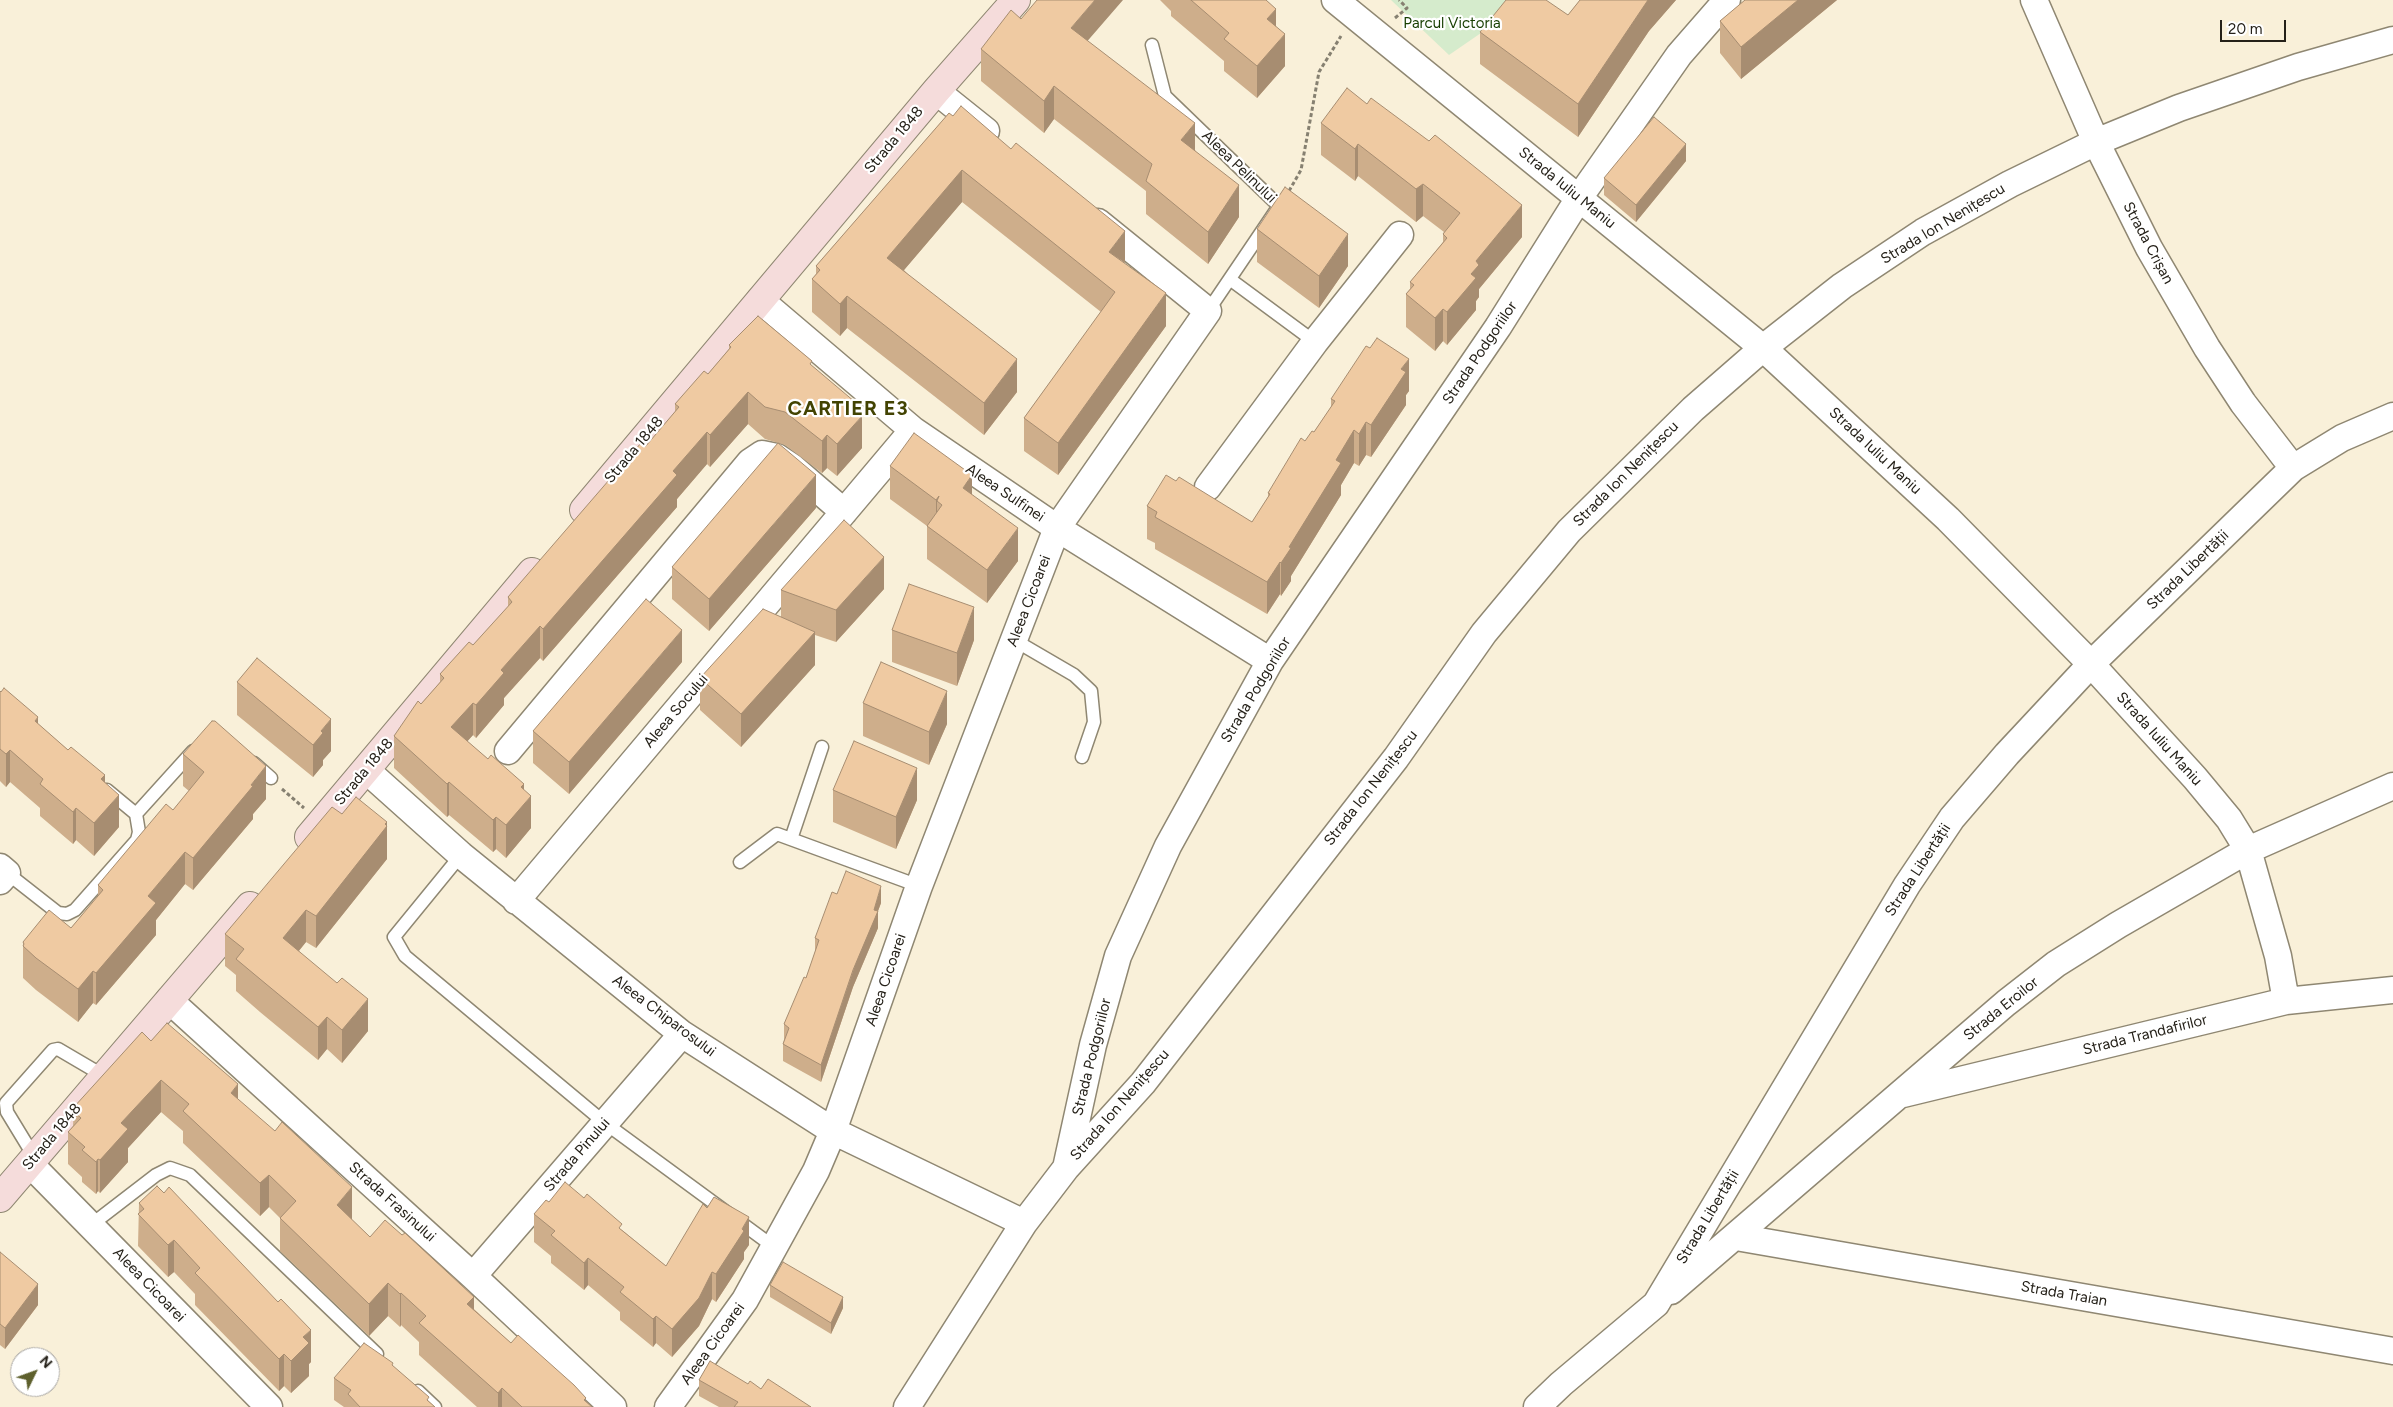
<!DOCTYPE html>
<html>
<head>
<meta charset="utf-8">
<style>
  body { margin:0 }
  #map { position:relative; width:2393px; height:1407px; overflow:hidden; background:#f9f0d9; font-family:Figtree,sans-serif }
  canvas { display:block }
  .north { position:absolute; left:10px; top:1347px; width:50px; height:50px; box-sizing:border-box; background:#fff; border:1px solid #a8a6a3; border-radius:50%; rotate:48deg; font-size:14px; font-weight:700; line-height:20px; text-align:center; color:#252119 }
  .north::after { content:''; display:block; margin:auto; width:18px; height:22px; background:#5e602d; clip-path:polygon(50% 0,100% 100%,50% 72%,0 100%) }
  .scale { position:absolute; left:2220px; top:20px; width:66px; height:22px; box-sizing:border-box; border:2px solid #252119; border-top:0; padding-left:6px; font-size:15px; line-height:18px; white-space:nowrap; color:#252119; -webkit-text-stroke:4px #fff; paint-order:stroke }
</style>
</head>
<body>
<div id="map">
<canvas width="2393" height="1407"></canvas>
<div class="north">N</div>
<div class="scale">20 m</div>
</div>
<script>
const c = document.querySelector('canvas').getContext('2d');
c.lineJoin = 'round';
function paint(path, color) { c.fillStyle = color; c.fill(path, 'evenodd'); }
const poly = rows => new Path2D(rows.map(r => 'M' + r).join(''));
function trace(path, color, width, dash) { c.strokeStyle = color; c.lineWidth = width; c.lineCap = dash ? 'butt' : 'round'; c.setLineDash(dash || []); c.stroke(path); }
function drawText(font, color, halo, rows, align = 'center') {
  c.font = font + ' Figtree,sans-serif'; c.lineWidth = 4.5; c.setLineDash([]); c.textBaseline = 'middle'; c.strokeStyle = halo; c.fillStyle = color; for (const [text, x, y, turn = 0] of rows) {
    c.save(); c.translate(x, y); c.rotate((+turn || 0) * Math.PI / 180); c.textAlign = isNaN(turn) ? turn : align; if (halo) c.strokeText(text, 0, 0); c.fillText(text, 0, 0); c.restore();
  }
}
paint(poly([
  [1391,0,1529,0,1449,55]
]), '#d5ebcc');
const service = poly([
  [1152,45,1165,96,1279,206,1208,311],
  [1231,280,1315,342],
  [1014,640,1074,675,1091,691,1094,722,1082,757],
  [254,763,271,778],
  [136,814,193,751],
  [791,839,822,747],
  [461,855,394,937,405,956,605,1123,774,1247],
  [740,862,777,834,919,886],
  [7,873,58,913,67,914,75,910,137,840,139,832,136,814,107,790],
  [35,1158,7,1112,6,1103,53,1050,58,1049,104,1076],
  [91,1225,156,1175,170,1168,190,1175,377,1354],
  [418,1391,435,1407]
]);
const minor = poly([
  [1335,0,1763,348,1948,519,2091,664,2195,778,2229,819,2248,850,2278,956,2286,1001],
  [2034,0,2096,142,2149,248,2207,348,2243,403,2293,468],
  [936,91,986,131],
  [760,300,913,430,1057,528,1270,661],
  [1208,487,1315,342,1400,235],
  [508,751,750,462,762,454,777,457,792,467,844,512],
  [366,770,461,855,682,1034,833,1131,1024,1223],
  [0,867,7,873,0,881],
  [516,901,913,430],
  [169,1000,473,1276,613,1407],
  [1903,1094,2286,1001,2393,990],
  [30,1164,269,1407],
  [1066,1168,1093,1045,1118,956,1168,846,1270,661,1498,327,1579,198,1679,55,1727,0],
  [1736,1237,2393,1351],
  [473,1276,682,1034],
  [1671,1291,2006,1003,2056,964,2118,925,2248,850,2393,786],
  [668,1407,745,1300,816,1171,833,1131,919,886,1057,528,1208,311,1098,222],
  [907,1407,1024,1223,1066,1168,1143,1083,1396,758,1484,633,1569,531,1693,409,1763,348,1842,286,1923,232,2010,184,2096,142,2179,108,2298,67,2393,40],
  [1537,1407,1561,1384,1656,1304,1907,885,1952,818,2007,754,2091,664,2293,468,2342,438,2393,416]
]);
const secondary = poly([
  [584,510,936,91,1016,0],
  [309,837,532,572],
  [0,1198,250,906]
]);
trace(service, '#8f8772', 15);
trace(minor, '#8f8772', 29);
trace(secondary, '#8f8772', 30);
trace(poly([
  [1395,18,1407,8,1399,0],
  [1289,191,1301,170,1319,72,1341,36],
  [282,789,304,808]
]), '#868071', 3, [4, 2.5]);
trace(service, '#fff', 12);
trace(minor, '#fff', 26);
trace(secondary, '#f5dcdb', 28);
paint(poly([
  [1160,0,1266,0,1276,26,1285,66,1257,98,1224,71,1224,61,1171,16,1171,11],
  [1580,0,1676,0,1649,31,1578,137,1480,64,1480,32,1568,15],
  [1745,0,1837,0,1741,79,1720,53,1720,21],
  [1021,19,1088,41,1195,150,1239,217,1208,264,1146,214,1146,191,1054,119,1044,133,981,81,981,49],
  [949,113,1125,264,1166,326,1058,475,1024,451,1024,418,1101,312,962,202,904,270,1017,392,984,435,847,328,840,336,812,312,812,279,816,274,816,266],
  [1321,123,1522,237,1479,289,1479,297,1476,301,1476,310,1447,345,1443,341,1435,351,1406,327,1406,294,1410,289,1410,282,1443,242,1443,234,1444,232,1423,216,1416,222,1358,176,1355,181,1321,155],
  [1686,161,1636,222,1604,195,1604,178],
  [1257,229,1348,266,1319,308,1257,262],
  [729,345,812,366,855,409,862,448,837,476,827,468,822,473,785,445,765,439,748,424,710,467,707,464,677,499,677,507,543,661,540,658,504,698,504,705,476,738,473,735,467,741,524,790,531,828,506,858,496,849,493,852,449,815,447,817,394,768,394,736,440,682,440,674,473,645,508,607,508,597,645,447,675,412,675,404,708,374,729,349],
  [1409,391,1406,395,1406,405,1371,457,1366,455,1359,466,1354,463,1341,485,1341,495,1291,576,1291,581,1281,596,1280,594,1267,614,1155,549,1155,543,1147,539,1147,506,1176,481,1252,522,1268,497,1268,493,1305,441,1314,432,1331,407,1331,399],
  [890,466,972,495,1018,561,987,603,927,559,927,526,890,499],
  [816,508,709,631,672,599,672,567],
  [884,589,836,642,815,635,815,665,741,747,700,710,700,678,781,617,781,590],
  [892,630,974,640,957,686,892,662],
  [682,662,569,794,533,763,533,731],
  [237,682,331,751,323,760,323,765,313,777,237,715],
  [0,691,105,782,119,827,94,856,76,840,73,844,40,816,40,808,10,782,6,787,0,781],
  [863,703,947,724,929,765,863,736],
  [183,754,266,799,253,814,253,819,193,890,185,884,156,920,156,935,96,1005,93,1003,78,1022,36,990,23,978,23,942,71,928,98,896,98,885,173,810,189,791,183,786],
  [833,790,917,800,896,849,833,822],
  [342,814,387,822,387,859,316,948,306,942,299,951,368,1031,342,1063,327,1049,318,1060,260,1012,236,991,236,975,225,966,225,934],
  [837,894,881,903,878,911,878,928,853,987,821,1082,783,1061,783,1044,784,1040,784,1024,806,978,815,952,815,938],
  [151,1041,238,1099,352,1220,370,1237,474,1309,511,1343,592,1407,477,1407,419,1355,419,1342,401,1325,400,1327,388,1316,369,1336,280,1251,280,1218,269,1207,260,1216,183,1143,183,1131,161,1112,128,1148,128,1162,100,1193,98,1191,96,1194,82,1182,82,1177,68,1164,68,1132,73,1126,74,1107],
  [549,1202,622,1230,666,1266,749,1245,744,1252,744,1259,716,1302,712,1299,699,1326,672,1357,656,1343,653,1347,620,1320,620,1312,588,1285,584,1290,551,1263,551,1256,534,1242,534,1214],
  [139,1203,311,1362,309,1364,309,1376,291,1393,284,1386,279,1391,195,1305,195,1294,174,1272,168,1277,138,1246],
  [0,1252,38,1305,5,1349,0,1345],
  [770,1285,843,1308,831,1334,770,1297],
  [393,1367,435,1407,344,1407,334,1400,334,1378],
  [699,1380,748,1384,811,1407,719,1407,699,1396]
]), '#ceae8b');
paint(poly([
  [1095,0,1123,0,1071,60,1071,28],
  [1648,0,1676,0,1649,31,1578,137,1578,104],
  [1798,0,1837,0,1741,79,1741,47],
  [1276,9,1276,41,1267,19],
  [1285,34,1285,66,1257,98,1257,66],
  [1054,86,1054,119,1044,133,1044,101],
  [1195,123,1195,156,1181,140],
  [1358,144,1358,176,1355,181,1355,149],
  [1686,144,1686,161,1636,222,1636,205],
  [962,170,962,202,887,290,887,258],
  [1423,184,1423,216,1416,222,1416,189],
  [1239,185,1239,217,1208,264,1208,232],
  [1522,205,1522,237,1479,289,1479,297,1476,301,1476,310,1447,345,1447,312,1471,274,1476,261],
  [1125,231,1125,263,1109,252],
  [1348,234,1348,266,1319,308,1319,276],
  [1166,293,1166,326,1058,475,1058,443],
  [847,296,847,328,840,336,840,304],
  [1443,309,1443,341,1435,351,1435,318],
  [1017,359,1017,392,984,435,984,403],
  [1409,359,1409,391,1406,395,1406,405,1371,457,1371,425,1401,369],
  [748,392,748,424,710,467,710,435],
  [855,402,855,424,862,416,862,448,837,476,837,444,852,406],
  [1366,422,1366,455,1359,466,1359,434],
  [1354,430,1354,463,1341,485,1341,495,1291,576,1291,581,1281,596,1281,563,1289,547,1336,460],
  [707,432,707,464,677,499,677,507,543,661,543,629,673,471],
  [827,435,827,468,822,473,822,441],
  [816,475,816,508,709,631,709,599],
  [972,475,972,508,963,488],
  [939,496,937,501,937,530,936,532,936,500],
  [1018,528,1018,561,987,603,987,570],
  [884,557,884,589,836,642,836,610],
  [1280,562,1280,594,1267,614,1267,582],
  [974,607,974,640,957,686,957,653],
  [540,626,540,658,504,698,504,705,476,738,476,705,501,670],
  [682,630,682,662,569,794,569,762],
  [815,632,815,665,741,747,741,714],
  [947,691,947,724,929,765,929,732],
  [473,703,473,735,451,760,451,727],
  [38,717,38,750,35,721],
  [331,719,331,751,323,760,323,765,313,777,313,745,321,731],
  [10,750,10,782,6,787,6,754],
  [266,766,266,799,253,814,253,819,193,890,193,858],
  [917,768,917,800,896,849,896,817],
  [105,775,105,807,101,779],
  [449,782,449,815,447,817,447,784],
  [524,784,524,804,531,796,531,828,506,858,506,825,521,787],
  [119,795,119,827,94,856,94,823],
  [76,808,76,840,73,844,73,812],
  [496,817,496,849,493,852,493,820],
  [387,822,387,859,316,948,316,916],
  [185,852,185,884,156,920,156,935,96,1005,96,973,148,896],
  [881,886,881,903,878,911,878,928,853,987,821,1082,821,1065,874,910],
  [306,910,306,942,283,970,283,938],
  [93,971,93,1003,78,1022,78,989],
  [368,999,368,1031,342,1063,342,1030],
  [327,1017,327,1049,318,1060,318,1027],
  [161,1080,161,1112,128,1148,128,1162,100,1193,100,1160,121,1123],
  [238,1084,238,1117,231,1093],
  [98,1159,98,1191,96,1194,96,1162],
  [269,1175,269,1207,260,1216,260,1183],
  [352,1187,352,1220,337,1205],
  [749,1217,749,1245,744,1252,744,1259,716,1302,716,1274],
  [174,1240,174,1272,168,1277,168,1245],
  [588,1258,588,1285,584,1290,584,1263],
  [712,1272,712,1299,699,1326,672,1357,672,1329],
  [388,1283,388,1316,369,1336,369,1304],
  [38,1284,38,1305,5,1349,5,1328],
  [401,1293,401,1325,400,1327,400,1294],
  [474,1297,474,1329,467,1304],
  [843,1297,843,1308,831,1334,831,1323],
  [656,1316,656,1343,653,1347,653,1319],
  [311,1330,311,1362,309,1364,309,1376,291,1393,291,1361,303,1337],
  [284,1354,284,1386,279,1391,279,1359],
  [502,1388,502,1407,498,1407,498,1393]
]), '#a78d71');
const building = poly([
  [1037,0,1095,0,1071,28,1195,123,1181,140,1239,185,1208,232,1146,181,1152,164,1054,86,1044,101,981,49,1011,10,1021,19,1037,0],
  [1191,0,1266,0,1276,9,1267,19,1285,34,1257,66,1224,39,1229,33,1191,0],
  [1506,0,1546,0,1568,15,1580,0,1648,0,1578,104,1480,32,1506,0],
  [1745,0,1798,0,1741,47,1720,21,1745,0],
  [1347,88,1367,104,1371,98,1429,141,1435,135,1522,205,1476,261,1479,265,1471,274,1476,278,1447,312,1443,309,1435,318,1406,294,1414,285,1410,282,1447,238,1443,234,1460,213,1423,184,1416,189,1358,144,1355,149,1321,123,1347,88],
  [961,106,1011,149,1016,143,1125,231,1109,252,1166,293,1058,443,1024,418,1115,292,962,170,887,258,1017,359,984,403,847,296,840,304,812,279,820,270,816,266,949,113,953,116,961,106],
  [1654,117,1686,144,1636,205,1604,178,1654,117],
  [1285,187,1348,234,1319,276,1257,229,1285,187],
  [758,316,812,361,810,364,855,402,852,406,862,416,837,444,827,435,822,441,785,412,765,407,748,392,710,435,707,432,673,471,677,475,543,629,540,626,501,670,504,673,476,705,473,703,451,727,488,759,491,755,524,784,521,787,531,796,506,825,496,817,493,820,449,782,447,784,394,736,418,701,421,704,444,678,440,674,469,642,473,645,512,602,508,597,641,443,645,447,679,407,675,404,704,371,708,374,731,347,729,345,758,316],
  [1377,338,1409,359,1401,369,1406,372,1371,425,1366,422,1359,434,1354,430,1336,460,1341,463,1289,547,1291,548,1281,563,1280,562,1267,582,1155,517,1157,512,1147,506,1166,475,1176,481,1179,477,1252,522,1270,494,1268,493,1301,438,1305,441,1312,431,1314,432,1335,401,1331,399,1366,346,1370,348,1377,338],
  [914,433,972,475,963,488,1018,528,987,570,927,526,942,505,937,501,939,496,936,500,890,466,914,433],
  [778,443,816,475,709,599,672,567,778,443],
  [844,520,884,557,836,610,781,590,844,520],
  [909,584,974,607,957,653,892,630,909,584],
  [646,599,682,630,569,762,533,731,646,599],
  [763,609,815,632,741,714,700,678,763,609],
  [257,658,331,719,321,731,323,733,313,745,237,682,257,658],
  [881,662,947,691,929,732,863,703,881,662],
  [4,688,38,717,35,721,68,750,71,747,105,775,101,779,119,795,94,823,76,808,73,812,40,784,43,779,10,750,6,754,0,749,0,691,1,692,4,688],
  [212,721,215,721,266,766,251,785,253,786,193,858,185,852,148,896,156,903,96,973,93,971,78,989,36,958,23,946,24,944,23,942,49,910,71,928,103,890,98,885,166,804,173,810,204,772,183,754,212,721],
  [854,741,917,768,896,817,833,790,854,741],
  [356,797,387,822,385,824,387,826,316,916,306,910,283,938,337,983,342,978,368,999,342,1030,327,1017,318,1027,260,979,236,959,244,949,225,934,332,807,342,814,356,797],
  [846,871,881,886,874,910,878,911,853,970,821,1065,783,1044,789,1028,784,1024,804,977,806,978,819,940,815,938,832,892,837,894,846,871],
  [167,1023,238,1084,231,1093,275,1131,282,1122,352,1187,337,1205,370,1237,385,1220,402,1235,405,1233,474,1297,467,1304,511,1343,518,1335,574,1385,586,1398,584,1400,592,1407,522,1407,502,1388,498,1393,419,1323,426,1316,401,1293,400,1294,388,1283,369,1304,280,1218,296,1201,269,1175,260,1183,183,1111,189,1104,161,1080,121,1123,128,1129,100,1160,98,1159,96,1162,82,1150,85,1147,68,1132,81,1118,73,1111,76,1109,74,1107,142,1032,151,1041,167,1023],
  [565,1182,584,1198,587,1194,622,1224,619,1228,666,1266,703,1204,707,1208,714,1197,749,1217,742,1229,744,1231,716,1274,712,1272,699,1298,672,1329,656,1316,653,1319,620,1292,624,1287,588,1258,584,1263,551,1235,555,1231,534,1214,546,1200,549,1202,565,1182],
  [157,1186,164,1193,169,1187,278,1302,281,1299,311,1330,303,1337,309,1343,291,1361,284,1354,279,1359,195,1273,200,1268,174,1240,168,1245,138,1214,144,1209,139,1203,157,1186],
  [0,1252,38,1284,5,1328,0,1324,0,1252],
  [783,1262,843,1297,831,1323,770,1285,783,1262],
  [364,1343,393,1363,392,1365,429,1397,427,1400,435,1407,360,1407,348,1394,351,1390,334,1378,364,1343],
  [710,1361,748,1384,750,1381,761,1389,768,1379,811,1407,734,1407,738,1402,699,1380,710,1361]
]);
paint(building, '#efcaa2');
trace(building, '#a78d71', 1);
drawText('15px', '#173e01', '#fff', [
  ["Parcul Victoria",1452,24]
]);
drawText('15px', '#252119', '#fff', [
  ["Strada 1848",894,140,-50],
  ["Aleea Pelinului",1239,167,44],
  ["Strada Iuliu Maniu",1567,188,39],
  ["Strada Ion Nenițescu",1943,224,-31],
  ["Strada Crișan",2148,243,62],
  ["Strada Podgoriilor",1480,353,-56],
  ["Strada 1848",634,450,-50],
  ["Strada Iuliu Maniu",1875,451,43],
  ["Strada Ion Nenițescu",1626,474,-45],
  ["Aleea Sulfinei",1005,493,34],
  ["Strada Libertății",2188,570,-44],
  ["Aleea Cicoarei",1029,601,-69],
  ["Strada Podgoriilor",1256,690,-59],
  ["Aleea Socului",676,711,-50],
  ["Strada Iuliu Maniu",2159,739,48],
  ["Strada 1848",364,772,-50],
  ["Strada Ion Nenițescu",1371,788,-52],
  ["Strada Libertății",1918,870,-57],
  ["Aleea Cicoarei",886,980,-71],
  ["Strada Eroilor",2001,1009,-39],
  ["Aleea Chiparosului",664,1016,37],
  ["Strada Trandafirilor",2145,1035,-14],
  ["Strada Podgoriilor",1092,1057,-76],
  ["Strada Ion Nenițescu",1120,1105,-49],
  ["Strada 1848",52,1137,-50],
  ["Strada Pinului",577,1155,-49],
  ["Strada Frasinului",392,1202,42],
  ["Strada Libertății",1708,1217,-59],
  ["Aleea Cicoarei",149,1285,46],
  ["Strada Traian",2064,1294,10],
  ["Aleea Cicoarei",713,1344,-54]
]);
c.letterSpacing = '1px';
drawText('bold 20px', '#424302', '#fff', [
  ["CARTIER E3",848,409]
]);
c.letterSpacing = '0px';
</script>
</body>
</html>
